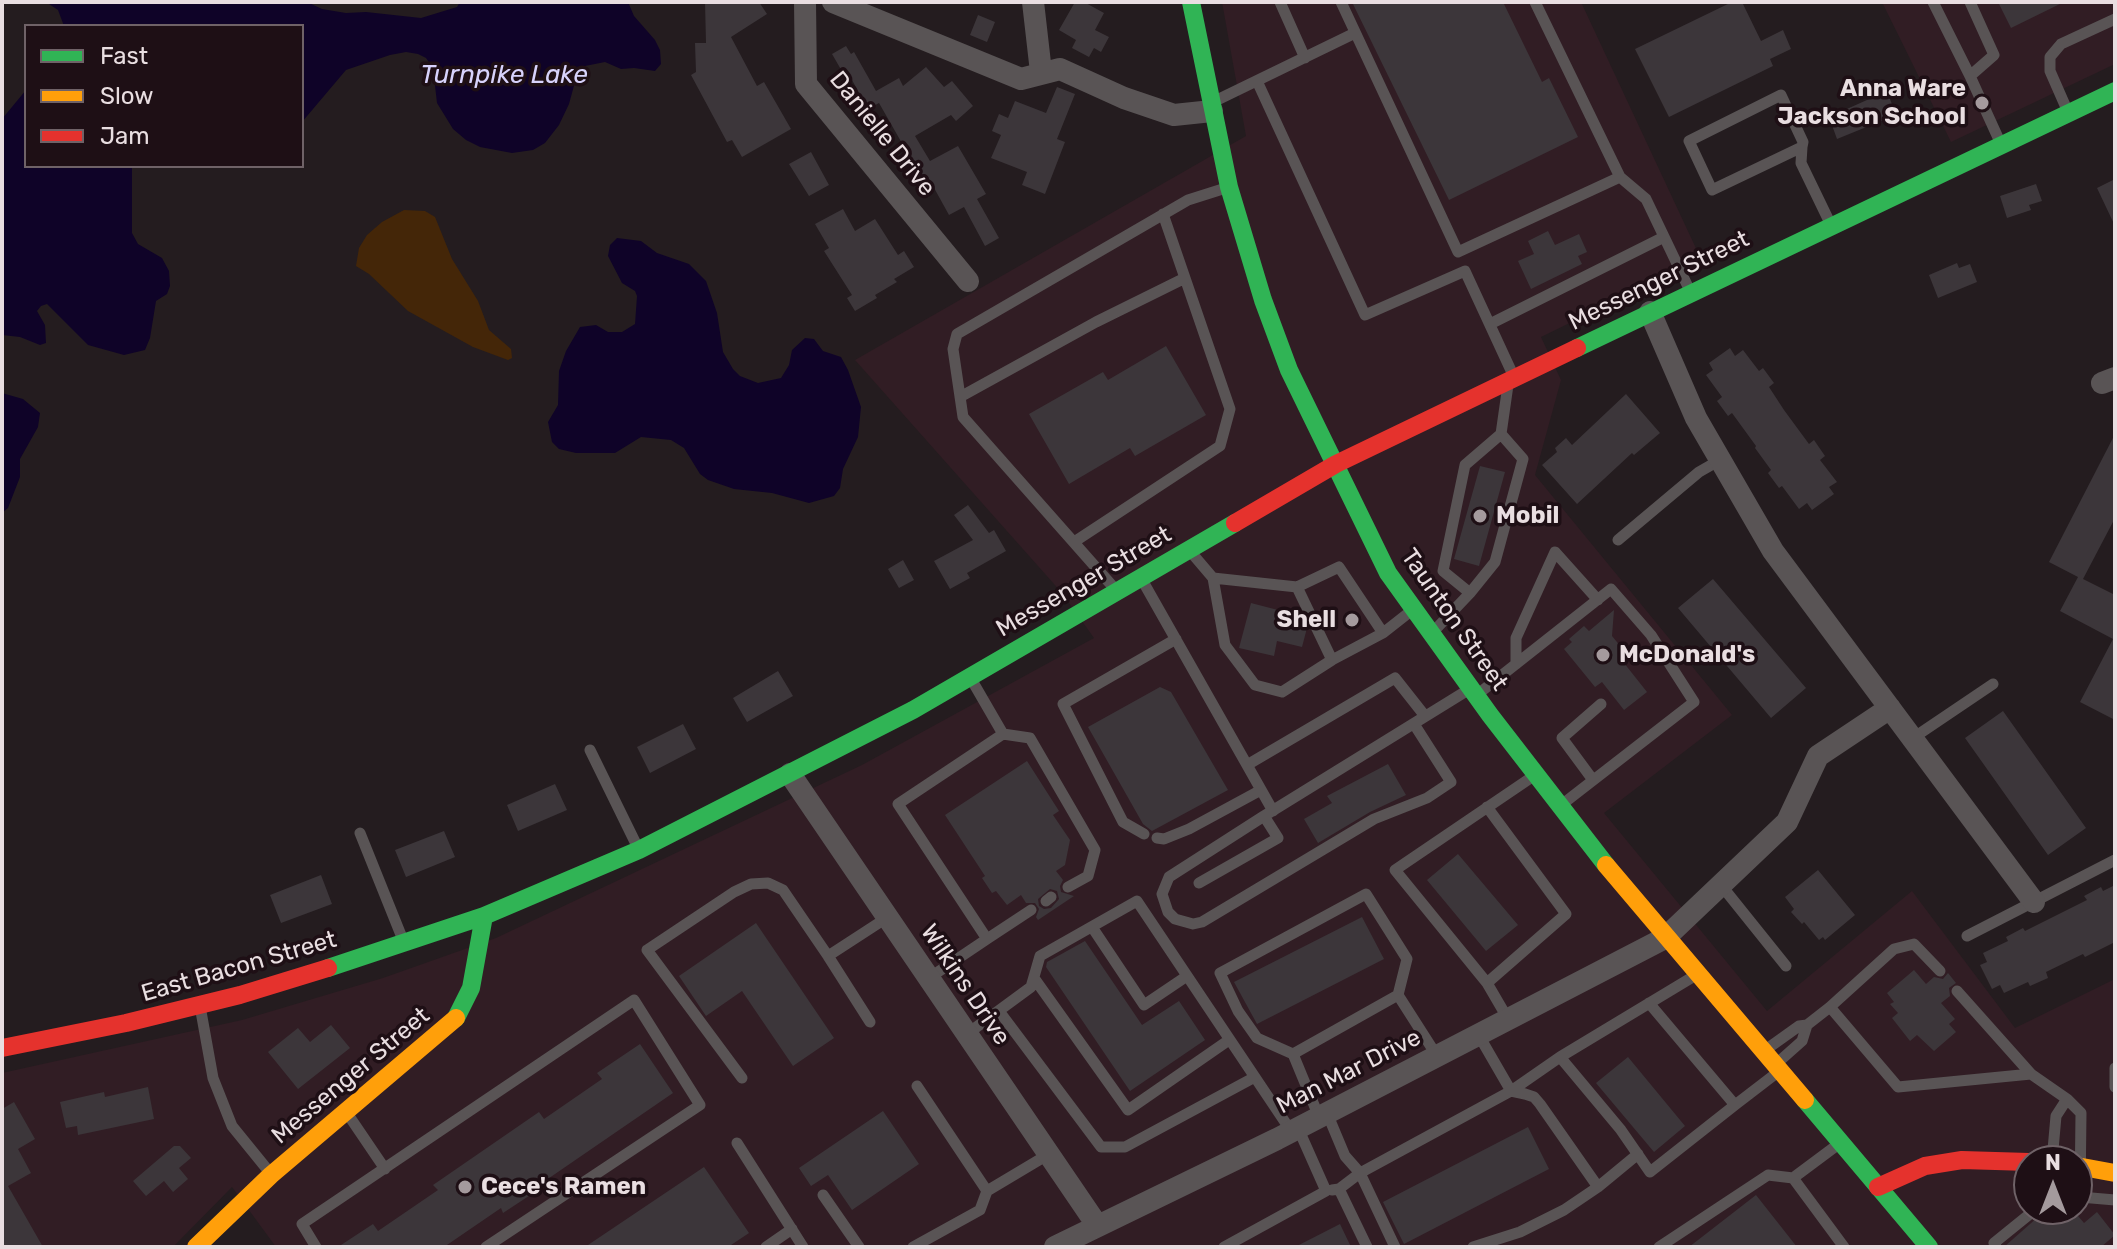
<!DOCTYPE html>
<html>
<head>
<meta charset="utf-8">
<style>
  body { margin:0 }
  #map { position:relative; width:2117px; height:1249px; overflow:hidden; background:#241c1f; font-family:Rubik,sans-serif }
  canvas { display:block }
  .frame { position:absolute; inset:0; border:4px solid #e9dee1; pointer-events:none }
  .legend { position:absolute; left:24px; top:24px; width:280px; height:144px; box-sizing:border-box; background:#1e0f15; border:2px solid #6f6267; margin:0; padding:10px 14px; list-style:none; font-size:24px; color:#e9dee1 }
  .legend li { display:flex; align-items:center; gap:16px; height:40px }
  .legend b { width:40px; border:2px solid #6f6267 }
  .north { position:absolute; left:2013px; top:1145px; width:80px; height:80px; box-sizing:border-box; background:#1e0f15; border:2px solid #6f6267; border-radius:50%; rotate:0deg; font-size:22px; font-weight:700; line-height:32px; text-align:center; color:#e9dee1 }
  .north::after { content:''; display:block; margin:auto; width:28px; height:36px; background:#a49a9d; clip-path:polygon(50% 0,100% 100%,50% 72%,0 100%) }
</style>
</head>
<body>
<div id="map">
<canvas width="2117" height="1249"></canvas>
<div class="frame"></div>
<ul class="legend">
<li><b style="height:10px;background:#30b455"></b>Fast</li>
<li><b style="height:10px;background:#ff9f0a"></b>Slow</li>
<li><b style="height:10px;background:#e5322d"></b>Jam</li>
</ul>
<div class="north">N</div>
</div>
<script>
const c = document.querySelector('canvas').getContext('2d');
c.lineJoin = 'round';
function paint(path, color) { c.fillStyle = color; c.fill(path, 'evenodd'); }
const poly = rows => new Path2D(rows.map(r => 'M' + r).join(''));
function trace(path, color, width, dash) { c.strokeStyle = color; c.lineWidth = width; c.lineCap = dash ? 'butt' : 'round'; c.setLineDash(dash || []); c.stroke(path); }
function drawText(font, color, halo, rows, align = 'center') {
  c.font = font + ' Rubik,sans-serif'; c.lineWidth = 7; c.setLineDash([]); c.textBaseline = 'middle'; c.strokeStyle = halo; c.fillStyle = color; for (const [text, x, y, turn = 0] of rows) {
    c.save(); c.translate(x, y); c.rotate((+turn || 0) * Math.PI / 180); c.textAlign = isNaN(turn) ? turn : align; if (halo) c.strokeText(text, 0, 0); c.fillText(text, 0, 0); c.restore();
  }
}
paint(poly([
  [1222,2,1581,2,1701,259,1541,337,1561,380,1535,475,1732,715,1604,813,1767,1011,1912,891,2015,1028,2115,979,2115,1247,276,1247,232,1187,173,1247,2,1247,2,1073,242,1020,383,978,496,938,862,765,1094,638,1062,593,855,360,1246,136],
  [2029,1161,2077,1161,2077,1209,2029,1209],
  [1882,2,2115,2,2115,64,1951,142]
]), '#311d24');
paint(poly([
  [404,210,425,211,435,217,452,259,478,301,489,330,511,349,512,358,508,360,473,347,408,311,369,274,356,266,359,248,367,235,382,222]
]), '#442608');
paint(poly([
  [46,2,307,2,322,9,346,13,366,12,421,18,457,7,460,2,628,2,634,16,655,40,660,50,661,64,655,71,634,68,621,69,605,62,585,66,578,71,569,104,559,125,545,143,533,150,512,153,480,147,466,140,453,129,437,103,433,68,426,58,418,54,406,52,390,55,346,70,302,122,302,26,64,26,58,10],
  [26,90,26,166,132,166,132,233,138,244,162,258,169,271,170,286,167,294,156,301,150,338,145,350,124,355,88,345,47,304,41,306,37,311,45,325,46,343,40,345,20,337,2,335,2,119],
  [617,238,641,241,657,253,689,264,706,281,717,313,723,352,733,369,740,376,758,383,781,378,789,365,792,350,805,338,814,339,823,351,841,357,848,370,861,407,858,437,843,469,840,488,834,496,809,503,772,493,734,489,708,480,700,474,684,448,671,440,641,437,615,453,576,453,559,449,552,442,548,422,558,405,559,371,566,351,580,327,596,325,608,332,622,332,635,324,637,296,635,291,622,283,608,256,610,245],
  [2,393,23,399,40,413,38,427,20,459,20,477,8,508,2,513]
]), '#0f0328');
paint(poly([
  [705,2,759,2,767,14,731,37,757,86,764,82,791,129,742,157,732,140,727,142,691,75,696,72,695,43,706,43],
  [1075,2,1084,2,1104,13,1095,30,1109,37,1101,52,1094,48,1089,57,1072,48,1076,40,1059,30],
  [1352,2,1503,2,1542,82,1549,78,1578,137,1449,200],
  [1732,2,1742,2,1761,41,1783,30,1791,49,1770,59,1773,66,1669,117,1635,49],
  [1998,2,2064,2,2011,28],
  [978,15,995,22,987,42,970,35],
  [846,46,851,54,854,52,876,91,899,78,903,86,926,67,944,87,952,81,973,106,956,121,951,115,915,136,930,161,958,146,986,194,977,199,999,238,985,246,964,207,949,215,928,177,923,180,879,103,868,109,847,71,843,73,832,54],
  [1057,87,1075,94,1057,139,1065,142,1045,194,1022,185,1027,172,991,158,1001,135,992,131,999,114,1008,118,1015,101,1046,113],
  [1887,91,1896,115,1837,139,1829,117],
  [811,152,829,185,809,196,789,164],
  [2115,179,2115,226,2097,188],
  [2036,184,2042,201,2029,205,2031,210,2007,218,2000,196],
  [843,209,855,231,875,219,898,255,904,251,914,267,894,279,897,282,875,295,877,298,855,311,847,298,852,295,824,251,829,248,815,224],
  [1548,231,1555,245,1579,234,1587,252,1578,256,1582,264,1531,289,1518,261,1534,254,1528,241],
  [1957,263,1959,268,1970,264,1977,282,1938,298,1929,275],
  [1166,346,1206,415,1135,456,1130,448,1069,484,1029,414,1103,372,1108,380],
  [1730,348,1735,356,1743,350,1759,371,1763,368,1774,383,1769,387,1784,410,1809,444,1814,440,1825,456,1820,460,1837,482,1829,487,1834,494,1812,510,1807,503,1799,509,1782,486,1779,488,1768,473,1771,470,1755,448,1756,446,1732,413,1728,416,1717,401,1722,397,1706,375,1713,370,1709,363],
  [1626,394,1660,433,1634,455,1632,453,1577,504,1542,465,1557,452,1555,448,1566,438,1572,445],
  [2115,434,2115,518,2083,579,2115,595,2115,720,2080,702,2113,639,2060,611,2078,577,2049,562],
  [1480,466,1505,472,1479,566,1454,559],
  [968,505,989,533,994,530,1006,551,967,573,970,578,950,589,934,561,973,540,954,515],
  [903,560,914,580,899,588,888,569],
  [1713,579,1806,688,1771,718,1678,608],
  [1251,603,1301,616,1307,628,1302,647,1277,641,1274,656,1239,648],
  [1614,610,1612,636,1630,658,1624,663,1647,692,1624,710,1602,682,1595,687,1564,649,1572,642,1569,639,1584,626,1589,631],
  [778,671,793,696,747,722,733,698],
  [1160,687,1171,692,1228,790,1152,831,1143,824,1088,727],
  [2003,711,2086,828,2048,855,1965,738],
  [683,724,696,749,650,773,637,747],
  [1027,761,1059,811,1053,815,1070,840,1065,865,1056,871,1063,880,1060,886,1061,892,1074,896,1038,920,1036,917,1039,909,1035,903,1026,903,1021,895,1007,905,996,891,992,893,982,878,985,876,945,815],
  [1050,889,1057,891,1059,899,1051,908,1044,909,1039,906,1038,899],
  [1388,764,1406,795,1370,812,1318,843,1304,819,1332,803,1327,796],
  [555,784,567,810,518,831,507,805],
  [444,831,455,857,406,877,395,850],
  [1458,854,1518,925,1486,951,1427,880],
  [1818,870,1855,915,1825,940,1823,937,1819,940,1804,922,1802,924,1791,912,1794,909,1785,897],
  [321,875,332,904,281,923,270,895],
  [2115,885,2115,942,2085,957,2083,954,2046,972,2048,978,2030,986,2028,982,2004,993,2000,985,1992,989,1980,965,1987,962,1983,953,2008,941,2006,937,2023,928,2025,931,2087,900,2084,896,2101,887,2103,891],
  [1362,917,1384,959,1257,1024,1234,982],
  [756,923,834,1038,793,1066,742,991,706,1016,679,976],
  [1085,941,1142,1025,1179,1001,1205,1040,1130,1091,1046,967,1047,962],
  [1914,970,1926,984,1934,977,1943,979,1948,973,1956,983,1949,988,1950,996,1941,1003,1955,1019,1949,1024,1956,1032,1934,1051,1917,1035,1910,1041,1892,1018,1898,1013,1890,1004,1894,1002,1887,993],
  [331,1025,350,1048,298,1089,268,1052,298,1028,310,1042],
  [640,1044,673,1093,539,1185,541,1188,503,1213,501,1208,444,1247,338,1247,373,1224,378,1231,438,1190,433,1185,539,1112,544,1119,602,1079,597,1073],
  [1628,1057,1685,1126,1654,1152,1596,1083],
  [148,1087,154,1119,78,1135,77,1126,66,1128,60,1102,104,1092,105,1097],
  [14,1102,35,1139,18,1149,31,1173,8,1186,43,1247,2,1247,2,1109],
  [883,1111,919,1164,852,1210,828,1175,811,1186,799,1168],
  [1528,1127,1549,1169,1404,1244,1383,1202],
  [174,1146,180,1146,191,1158,179,1168,188,1179,173,1192,164,1181,146,1196,133,1181],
  [704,1167,749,1233,728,1247,585,1247],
  [1756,1195,1797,1247,1689,1247],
  [2047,1209,2072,1209,2084,1223,2097,1212,2115,1235,2101,1247,2004,1247],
  [1340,1224,1351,1247,1295,1247]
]), '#3c363a');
trace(poly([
  [1280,2,1305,58],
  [1341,2,1458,252,1620,177,1535,2],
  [1933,2,1970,76,2000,142],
  [1970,2,1994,55,1970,76],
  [1257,81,1365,315,1465,271,1514,377],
  [1215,101,1355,33],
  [2068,112,2050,71,2050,57,2061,44,2115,19],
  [1802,147,1712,190,1689,141,1781,95,1803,142,1802,147,1801,163,1831,225],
  [1620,177,1646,199,1690,291],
  [1490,324,1664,237],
  [960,397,1096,322,1185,278],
  [1618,540,1699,472,1720,460],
  [1074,542,1220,446,1230,409,1163,214],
  [1190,551,1213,578,1297,587,1332,660,1383,633,1411,611],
  [1141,578,1247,765],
  [1213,578,1225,645,1255,685,1282,692,1332,660],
  [1297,587,1339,567,1383,633],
  [1115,589,963,417,953,349,957,334,1188,200,1229,187],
  [1470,593,1495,562,1523,459,1501,434],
  [1433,632,1470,593,1443,571,1465,465,1501,434,1508,385],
  [1516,664,1516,638,1555,552,1598,600],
  [1478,694,1611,589,1651,635,1694,702,1560,806],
  [1003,734,1030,738,1095,850,1088,876,1068,887],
  [1913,738,1993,684],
  [590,750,639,850],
  [1593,780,1562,738,1601,704],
  [1487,807,1566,914,1487,983],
  [1273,811,1247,765,1395,678,1425,716],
  [1264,816,1169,877,1162,894,1168,912,1175,919,1193,924,1202,922,1374,819,1427,798,1451,782,1414,724],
  [360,833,403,940],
  [1144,834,1123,822,1063,704,1176,639],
  [1157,838,1164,839,1189,829,1261,790],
  [1199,883,1278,838,1264,816,1468,690],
  [1721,885,1786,966],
  [1046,901,1051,897],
  [1092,927,1144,1005,1187,976],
  [1967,936,2115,860],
  [987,939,1031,910],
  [828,956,888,917],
  [929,978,987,939,898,804,1003,734,970,677],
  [1034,978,1128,1110,1229,1040],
  [1957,991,2031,1074],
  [1649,1003,1735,1105,1778,1072],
  [200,1006,213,1078,232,1126,271,1174],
  [1830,1007,1894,949,1914,944,1940,971],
  [999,1011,1101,1147,1125,1147,1255,1077],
  [1508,1019,1487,983,1395,870,1535,775],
  [967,1034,1031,987,1040,956,1137,901,1291,1131],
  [1478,1034,1511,1091,1560,1057,1696,975],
  [1764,1051,1799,1026,1807,1025,1830,1007,1898,1087,2031,1074,2067,1099],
  [1293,1054,1257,1038,1238,1011,1220,973,1366,894,1407,959,1398,995],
  [1560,1057,1621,1130,1650,1172,1735,1105],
  [1775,1065,1802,1041,1807,1025],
  [2115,1068,2115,1087],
  [742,1078,647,950,734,892,751,884,768,883,783,890,828,956,870,1022],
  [917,1086,987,1191,1049,1154],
  [347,1113,385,1169],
  [1327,1113,1345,1156,1360,1173,1511,1091,1525,1094,1534,1097,1540,1104,1598,1187],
  [1319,1117,1293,1054,1398,995,1437,1056],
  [737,1143,803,1247],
  [1840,1143,1793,1178,1844,1247],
  [2052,1161,2056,1116,2067,1099,2081,1113,2080,1197,2115,1200],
  [1339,1189,1360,1173,1395,1247],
  [1332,1190,1339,1189,1367,1247],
  [823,1195,859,1247],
  [316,1247,302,1224,634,1000,700,1105,486,1247],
  [766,1247,792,1229],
  [913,1247,980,1210,987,1191],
  [1224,1247,1326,1191,1298,1128],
  [1473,1247,1520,1232,1564,1210,1598,1187,1638,1154],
  [1659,1247,1768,1175,1793,1178],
  [1996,1247,1994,1243,2036,1209]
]), '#595455', 11);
trace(poly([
  [805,2,806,84,968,281],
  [833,2,1021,79,1060,69,1124,98,1174,115,1212,111],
  [1033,2,1041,72],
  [1650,312,1696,418,1773,551,2034,902],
  [2102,383,2115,378],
  [790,774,1097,1225],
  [1055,1247,1277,1139,1665,938,1787,822,1818,756,1890,708]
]), '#595455', 22);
trace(poly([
  [1191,2,1229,187,1263,300,1289,370,1388,573,1490,715,1606,865],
  [1577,348,2115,91],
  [328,968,484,916,639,850,913,710,1235,523],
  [456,1018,471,988,484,916],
  [1805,1100,1929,1247]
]), '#30b455', 18);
trace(poly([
  [1606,865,1805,1100],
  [2077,1166,2115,1173],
  [196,1247,271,1175,456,1018]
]), '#ff9f0a', 18);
trace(poly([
  [1235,523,1336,464,1577,348],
  [2,1048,126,1023,240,995,328,968],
  [1878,1187,1925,1166,1962,1160,2029,1162]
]), '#e5322d', 18);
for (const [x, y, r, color] of [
  [1982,103,8,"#a49a9d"],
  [1480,516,8,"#a49a9d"],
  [1352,620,8,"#a49a9d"],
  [1603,655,8,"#a49a9d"],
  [465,1187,8,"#a49a9d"]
]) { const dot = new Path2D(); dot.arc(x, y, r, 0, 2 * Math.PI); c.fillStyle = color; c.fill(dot); trace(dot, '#1e0f15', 3); }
drawText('bold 24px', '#e9dee1', '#1e0f15', [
  ["Anna Ware",1966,89,"right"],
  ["Jackson School",1966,117,"right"],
  ["Mobil",1496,516],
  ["Shell",1336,620,"right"],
  ["McDonald's",1619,655],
  ["Cece's Ramen",481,1187]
], 'left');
drawText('24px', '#e9dee1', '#1e0f15', [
  ["Danielle Drive",882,134,51],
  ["Messenger Street",1659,281,-26],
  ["Messenger Street",1084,582,-30],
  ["Taunton Street",1454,620,55],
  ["East Bacon Street",239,967,-16],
  ["Wilkins Drive",965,985,56],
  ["Man Mar Drive",1349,1072,-27],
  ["Messenger Street",351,1076,-40]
]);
drawText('italic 26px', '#d7d2fb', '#1e0f15', [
  ["Turnpike Lake",504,75]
]);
</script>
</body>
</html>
